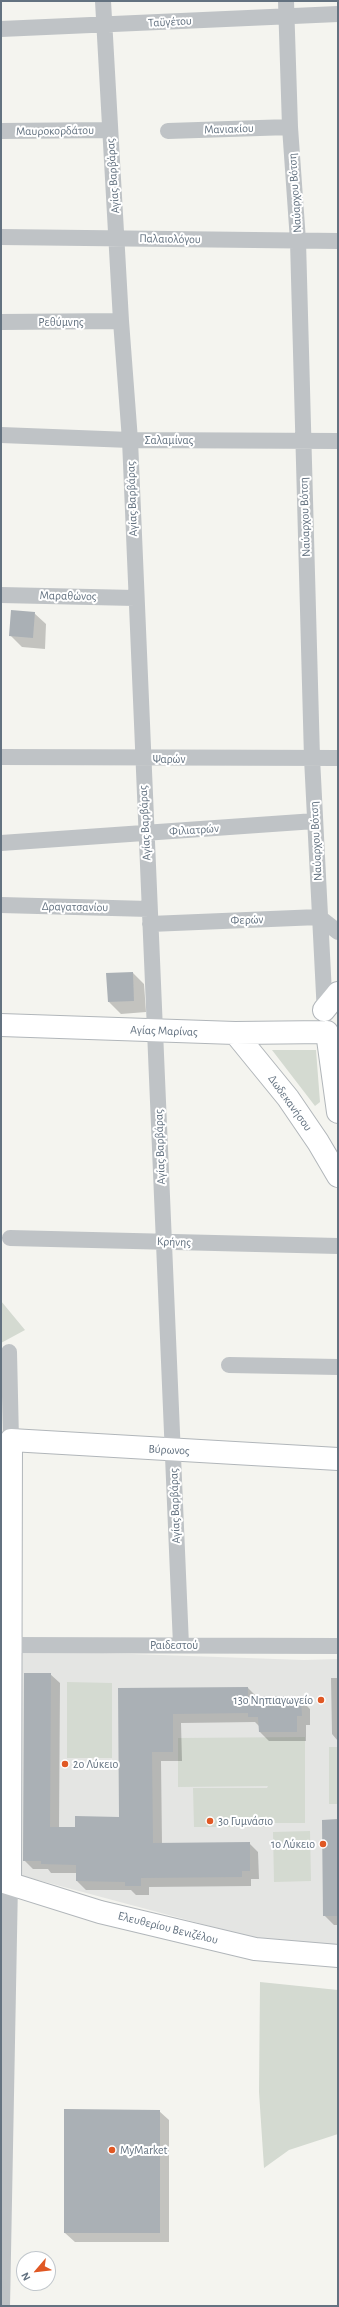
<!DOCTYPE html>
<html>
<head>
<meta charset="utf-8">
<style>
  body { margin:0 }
  #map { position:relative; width:339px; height:2307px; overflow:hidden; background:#f4f4ef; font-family:"Alegreya Sans",sans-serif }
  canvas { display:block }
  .frame { position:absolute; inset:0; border:2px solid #637280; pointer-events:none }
  .north { position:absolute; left:16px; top:2251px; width:40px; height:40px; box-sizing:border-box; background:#fff; border:1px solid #c1c7cc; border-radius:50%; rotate:242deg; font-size:11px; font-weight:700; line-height:16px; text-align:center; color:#637280 }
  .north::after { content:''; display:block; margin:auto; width:14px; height:18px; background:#e05824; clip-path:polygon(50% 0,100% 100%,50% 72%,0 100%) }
</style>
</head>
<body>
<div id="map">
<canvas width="339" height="2307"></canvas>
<div class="frame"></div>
<div class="north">N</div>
</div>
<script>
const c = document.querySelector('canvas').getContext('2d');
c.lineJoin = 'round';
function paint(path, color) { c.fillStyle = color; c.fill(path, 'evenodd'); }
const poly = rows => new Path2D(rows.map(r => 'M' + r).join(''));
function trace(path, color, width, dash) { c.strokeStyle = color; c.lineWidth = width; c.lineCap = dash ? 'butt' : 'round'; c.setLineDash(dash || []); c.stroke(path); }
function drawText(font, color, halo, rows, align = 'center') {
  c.font = font + ' "Alegreya Sans",sans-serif'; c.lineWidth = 4; c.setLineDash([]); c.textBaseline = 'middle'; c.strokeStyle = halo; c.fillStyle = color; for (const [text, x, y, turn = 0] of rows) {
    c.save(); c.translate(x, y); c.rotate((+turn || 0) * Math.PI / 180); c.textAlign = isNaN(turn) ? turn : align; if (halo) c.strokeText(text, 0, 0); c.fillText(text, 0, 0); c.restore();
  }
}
paint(poly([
  [17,1650,304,1660,338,1659,338,1950,262,1940,19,1875]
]), '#e4e5e3');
paint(poly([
  [272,1050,316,1050,320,1102,315,1106],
  [1,1301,25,1330,1,1343],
  [67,1682,112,1683,112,1758,67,1758],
  [305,1737,305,1823,269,1823,268,1827,194,1827,193,1788,267,1788,268,1786,178,1787,178,1738],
  [329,1747,338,1747,338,1804,329,1804],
  [310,1831,311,1881,274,1882,273,1832],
  [260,1982,338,1990,338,2134,289,2150,264,2168,259,2092]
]), '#d4dad1');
paint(poly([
  [34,613,46,624,45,649,22,647,10,635],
  [133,973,144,984,146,1012,121,1014,109,1002],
  [50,1674,60,1683,59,1828,76,1828,120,1818,119,1689,248,1688,257,1697,283,1697,286,1700,301,1700,310,1709,310,1725,306,1725,306,1741,269,1741,260,1732,259,1726,255,1722,181,1723,182,1761,161,1761,162,1844,249,1843,258,1852,259,1879,251,1879,251,1886,149,1887,149,1895,136,1895,131,1890,86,1890,77,1881,77,1873,51,1873,48,1869,33,1869,24,1860],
  [331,1678,338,1678,338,1741,332,1734],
  [338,1820,338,1925,334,1925,324,1915],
  [159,2111,169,2120,169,2242,75,2242,65,2233]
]), '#0003');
paint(poly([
  [11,610,35,612,33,638,9,636],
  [133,972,134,1001,108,1002,106,973],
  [24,1673,51,1673,50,1827,75,1827,75,1816,119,1817,118,1688,248,1687,248,1696,284,1696,284,1699,301,1699,302,1716,297,1716,297,1732,259,1732,258,1717,248,1717,248,1713,173,1714,173,1752,152,1752,153,1843,250,1842,250,1871,242,1871,242,1877,141,1878,141,1886,125,1886,125,1882,76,1881,76,1865,41,1864,41,1861,23,1861],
  [338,1819,338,1916,323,1916,322,1820],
  [64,2109,160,2110,160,2233,64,2233]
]), '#aab0b5');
const secondary = poly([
  [324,1010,338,993],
  [1,1025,235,1033,327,1032],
  [327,1032,338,1112],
  [235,1033,288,1098,318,1142,338,1176],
  [1,1881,100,1912,255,1949,338,1956],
  [10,1883,11,1440,338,1459]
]);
trace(secondary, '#b1b6ba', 24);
trace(poly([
  [103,1,121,321,130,440,181,1645],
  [286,1,290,127,298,241,312,758,325,1014],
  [1,29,338,14],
  [1,131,110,130],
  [168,131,290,127],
  [1,237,338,241],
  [1,322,121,321],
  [1,435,130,440,338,441],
  [1,595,135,598],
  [1,757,338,758],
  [1,843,315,821],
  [1,905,149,909],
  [150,924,319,917,338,932],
  [10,1238,338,1246],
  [229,1365,338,1367],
  [1,1440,11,1440,9,1352],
  [11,1645,338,1646],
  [2,2306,10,1883]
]), '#bfc3c6', 16);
trace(secondary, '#fff', 22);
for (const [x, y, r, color] of [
  [321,1700,4,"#e05824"],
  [65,1764,4,"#e05824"],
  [210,1821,4,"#e05824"],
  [323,1844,4,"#e05824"],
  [112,2150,4,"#e05824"]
]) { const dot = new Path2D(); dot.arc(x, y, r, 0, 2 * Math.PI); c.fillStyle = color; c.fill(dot); trace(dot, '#fff', 1.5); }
drawText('12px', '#637280', '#fff', [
  ["Ταϋγέτου",170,22,-3],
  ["Μανιακίου",229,129,-2],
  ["Μαυροκορδάτου",55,131,-1],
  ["Αγίας Βαρβάρας",113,176,-94],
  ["Ναύαρχου Βότση",295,193,-94],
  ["Παλαιολόγου",170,239,1],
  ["Ρεθύμνης",61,322],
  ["Σαλαμίνας",169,440],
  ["Αγίας Βαρβάρας",132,499,-92],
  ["Ναύαρχου Βότση",305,517,-92],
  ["Μαραθώνος",68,596,1],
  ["Ψαρών",169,759],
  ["Αγίας Βαρβάρας",145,823,-93],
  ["Φιλιατρών",194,830,-4],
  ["Ναύαρχου Βότση",316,841,-93],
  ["Δραγατσανίου",75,907,1],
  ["Φερών",247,920,-2],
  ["Αγίας Μαρίνας",164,1031,2],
  ["Δωδεκανήσου",290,1103,54],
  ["Αγίας Βαρβάρας",160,1147,-92],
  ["Κρήνης",174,1242,2],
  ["Βύρωνος",169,1450,3],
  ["Αγίας Βαρβάρας",175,1506,-92],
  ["Ραιδεστού",174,1645],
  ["Ελευθερίου Βενιζέλου",168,1928,14]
]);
drawText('12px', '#637280', '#fff', [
  ["13ο Νηπιαγωγείο",313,1700,"right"],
  ["2ο Λύκειο",73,1764],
  ["3ο Γυμνάσιο",218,1821],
  ["1ο Λύκειο",315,1844,"right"],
  ["MyMarket",120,2150]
], 'left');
</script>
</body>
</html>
